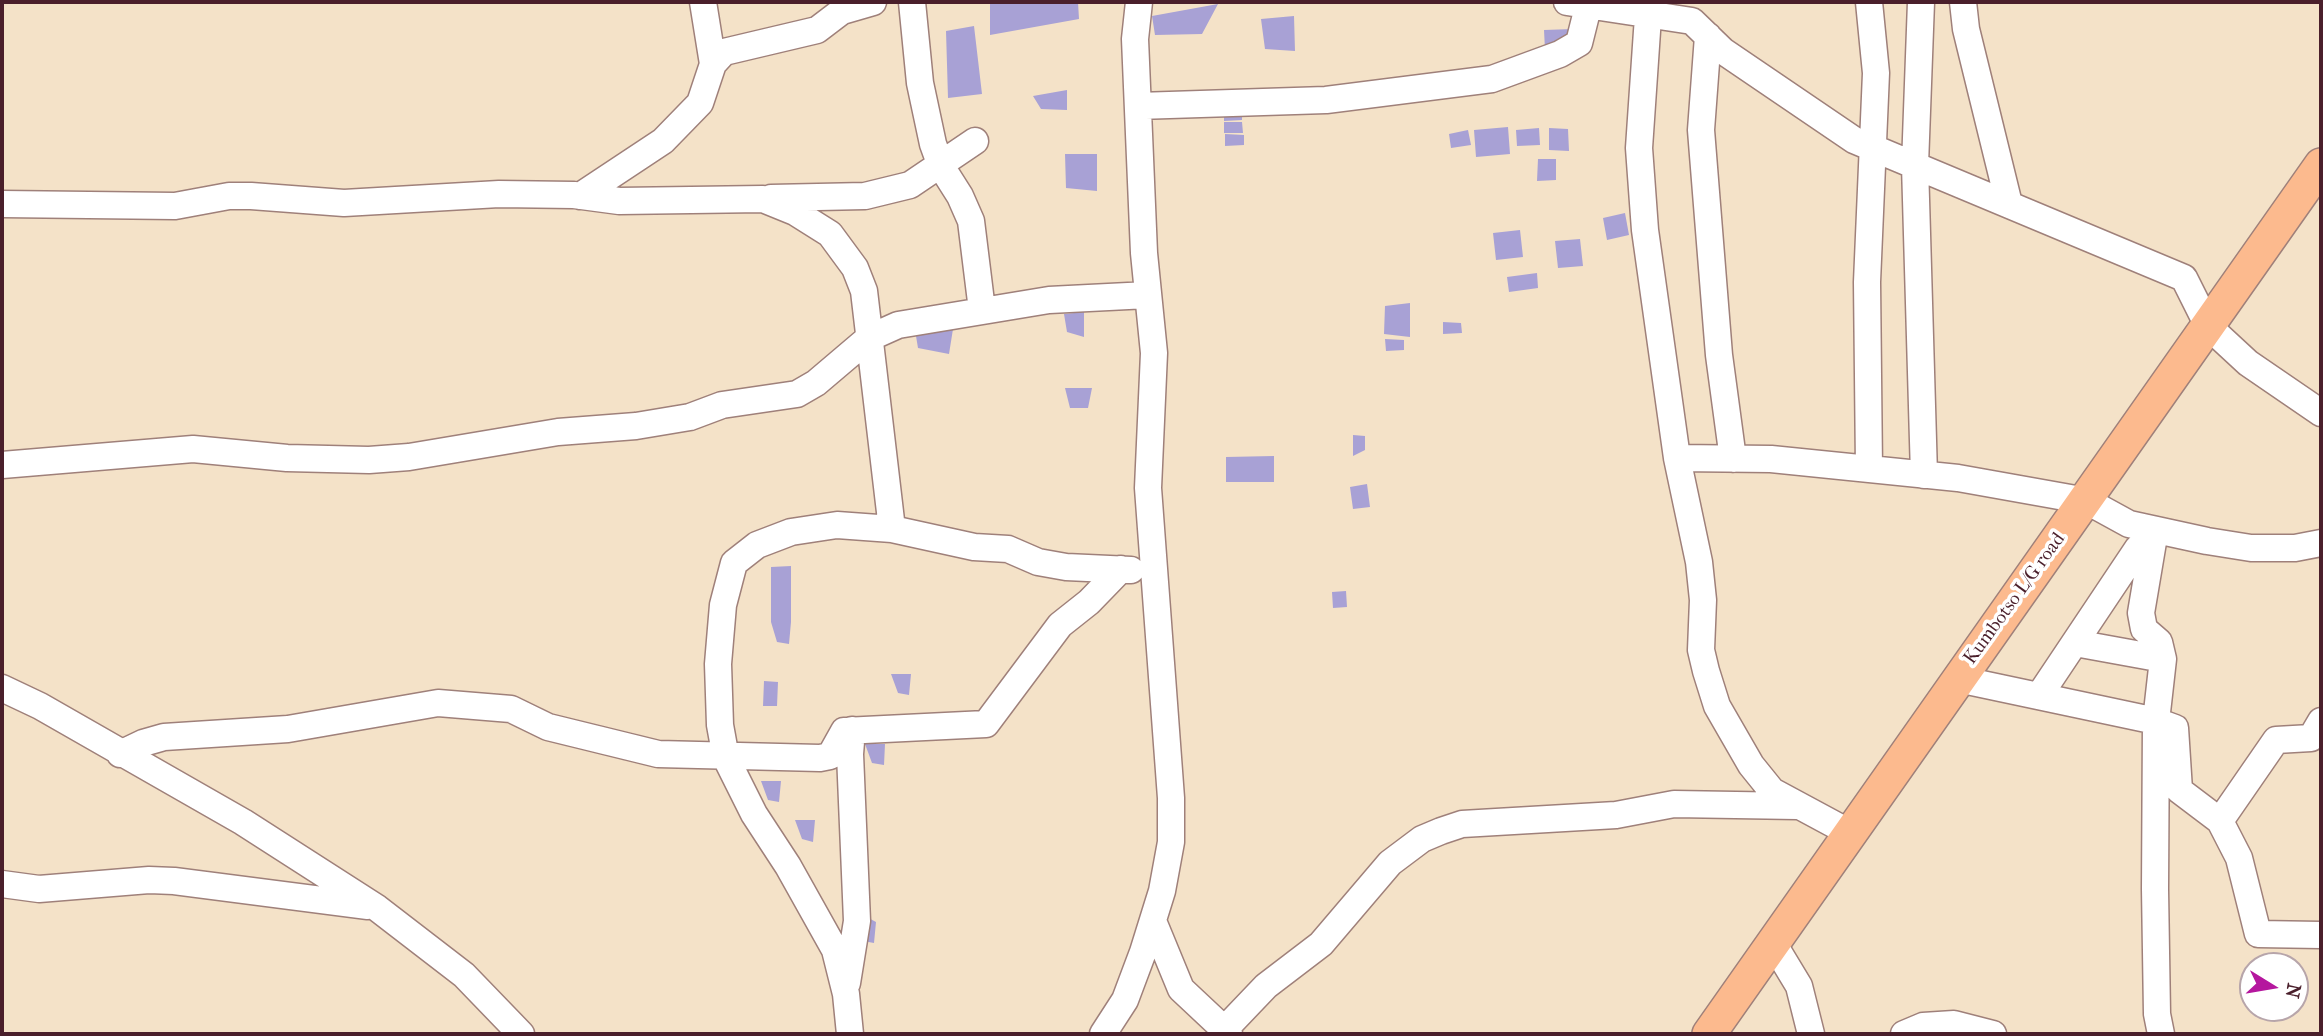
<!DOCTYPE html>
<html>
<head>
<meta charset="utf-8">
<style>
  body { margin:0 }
  #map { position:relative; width:2323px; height:1036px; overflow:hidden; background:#f4e2c8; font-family:"IM FELL French Canon",serif }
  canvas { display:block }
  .frame { position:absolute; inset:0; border:4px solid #4a1f2b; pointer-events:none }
  .north { position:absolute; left:2239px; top:952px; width:70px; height:70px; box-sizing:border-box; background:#fff; border:2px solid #b7a5aa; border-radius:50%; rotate:101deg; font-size:19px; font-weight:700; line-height:28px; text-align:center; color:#4a1f2b }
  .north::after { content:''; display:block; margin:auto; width:24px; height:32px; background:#b5179e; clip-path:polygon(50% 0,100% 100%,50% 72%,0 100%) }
</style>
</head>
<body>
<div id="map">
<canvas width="2323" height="1036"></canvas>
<div class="frame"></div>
<div class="north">N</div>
</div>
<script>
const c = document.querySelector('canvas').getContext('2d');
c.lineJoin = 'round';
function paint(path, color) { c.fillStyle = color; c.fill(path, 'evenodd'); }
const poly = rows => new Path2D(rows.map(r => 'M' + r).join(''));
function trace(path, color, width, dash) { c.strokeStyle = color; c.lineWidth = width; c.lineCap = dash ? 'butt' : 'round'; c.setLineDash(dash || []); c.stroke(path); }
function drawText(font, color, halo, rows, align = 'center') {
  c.font = font + ' "IM FELL French Canon",serif'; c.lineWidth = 7; c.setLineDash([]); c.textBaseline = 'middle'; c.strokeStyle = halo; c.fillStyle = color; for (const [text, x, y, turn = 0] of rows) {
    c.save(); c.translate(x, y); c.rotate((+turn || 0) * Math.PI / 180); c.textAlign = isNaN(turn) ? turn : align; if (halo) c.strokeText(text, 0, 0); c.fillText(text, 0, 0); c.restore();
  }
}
paint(poly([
  [990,2,1078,2,1079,19,990,35],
  [1218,4,1202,34,1155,35,1152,16],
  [1294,16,1295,51,1265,49,1261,19],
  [974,26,982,94,948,98,946,31],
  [1573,29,1569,41,1545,50,1544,30],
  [1067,90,1067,110,1041,109,1033,96],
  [1224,109,1242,109,1242,120,1224,121],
  [1224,122,1242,122,1243,133,1224,133],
  [1508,127,1510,154,1476,157,1474,130],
  [1539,128,1540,145,1517,146,1516,130],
  [1549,128,1568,129,1569,151,1549,150],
  [1468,130,1471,145,1451,148,1449,134],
  [1225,134,1244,135,1244,145,1225,146],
  [1065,154,1097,154,1097,191,1066,188],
  [1538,159,1556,159,1556,180,1537,181],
  [1625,213,1629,235,1607,240,1603,218],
  [1520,230,1523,257,1496,260,1493,233],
  [1580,239,1583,266,1558,268,1555,241],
  [1537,273,1538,288,1509,292,1507,277],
  [1410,303,1410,337,1384,334,1385,306],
  [1084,312,1084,337,1067,332,1064,314],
  [1443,322,1461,323,1462,333,1443,334],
  [953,329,949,354,918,348,916,336],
  [1385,339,1404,340,1404,350,1386,351],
  [1065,388,1092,388,1088,408,1070,408],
  [1353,435,1365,436,1365,450,1353,456],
  [1274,456,1274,482,1226,482,1226,457],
  [1367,484,1370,507,1353,509,1350,487],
  [791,566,791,622,789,644,777,642,771,622,771,567],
  [1346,591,1347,607,1333,608,1332,592],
  [891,674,911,674,909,695,898,693],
  [764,681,778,682,777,706,763,706],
  [865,744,885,744,884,765,872,763],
  [761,781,781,781,779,802,768,800],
  [795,820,815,820,813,842,802,839],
  [863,915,876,922,874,943,863,941]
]), '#a8a1d5');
const minor = poly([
  [703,2,713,64],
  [912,2,920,83,933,144,941,166,960,196,971,221,982,310],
  [1567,2,1692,21,1723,51,1854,140,2184,278,2208,326,2248,363,2321,413],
  [1649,2,1639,148,1645,230,1677,458,1699,562,1703,600,1701,650,1706,671,1717,706,1751,765,1772,791,1850,833],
  [1921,2,1915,165,1924,475],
  [1963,2,1966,29,2009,204],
  [1708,36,1701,130,1719,355,1733,459],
  [1138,106,1326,100,1492,79,1560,54,1579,43,1588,7],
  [580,196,663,141,700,103,713,64,724,52,817,30,842,11,873,2],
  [771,198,865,196,910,185,975,141],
  [2,204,175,206,229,196,251,196,344,203,499,194,574,195,619,201,763,199,795,212,830,234,855,268,864,291,892,529],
  [1677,458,1771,459,1958,478,2087,501,2129,524,2207,541,2251,548,2295,548,2321,543],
  [2,465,193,449,287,458,369,460,409,457,558,432,636,426,690,417,722,405,797,394,816,383,869,338,898,325,1049,300,1148,295],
  [1869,469,1867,282,1876,73,1869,2],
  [2155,530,2141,613,2144,629,2159,642,2163,659,2156,721,2155,889,2157,1014,2161,1034],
  [2075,643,2163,659],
  [1958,679,2156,721,2175,728,2179,790,2220,821,2276,740,2311,738,2321,721],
  [2,688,40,706,243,822,377,908,464,975,521,1034],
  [2039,696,2138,548,2153,541],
  [120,754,143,743,164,737,288,729,438,703,511,709,548,727,658,754,820,758,830,756,844,731,986,724,1060,625,1089,602,1121,569],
  [2220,821,2239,858,2258,934,2321,935],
  [2,884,39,889,149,880,174,881,368,906],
  [1153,921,1181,989,1229,1034],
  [1773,943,1799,986,1811,1034],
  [847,983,857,921,850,754,852,730],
  [1224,1030,1266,986,1321,944,1390,863,1422,839,1441,831,1462,824,1616,815,1674,804,1797,806],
  [850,1034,846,994,835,950,788,866,754,814,726,758,720,725,718,664,723,605,734,563,757,545,791,532,837,525,892,529,974,547,1008,549,1038,562,1066,567,1131,570],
  [1103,1034,1125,1000,1143,952,1162,891,1171,842,1171,798,1148,488,1154,353,1144,253,1135,39,1139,2],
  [1904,1034,1923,1026,1954,1024,1993,1034]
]);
const major = poly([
  [1709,1034,2321,165]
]);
trace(minor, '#9f807a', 29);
trace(major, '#9f807a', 36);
trace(minor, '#fff', 26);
trace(major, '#fcba8e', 33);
drawText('19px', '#4a1f2b', '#fff', [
  ["Kumbotso L/G road",2015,599,-54]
]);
</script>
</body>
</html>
